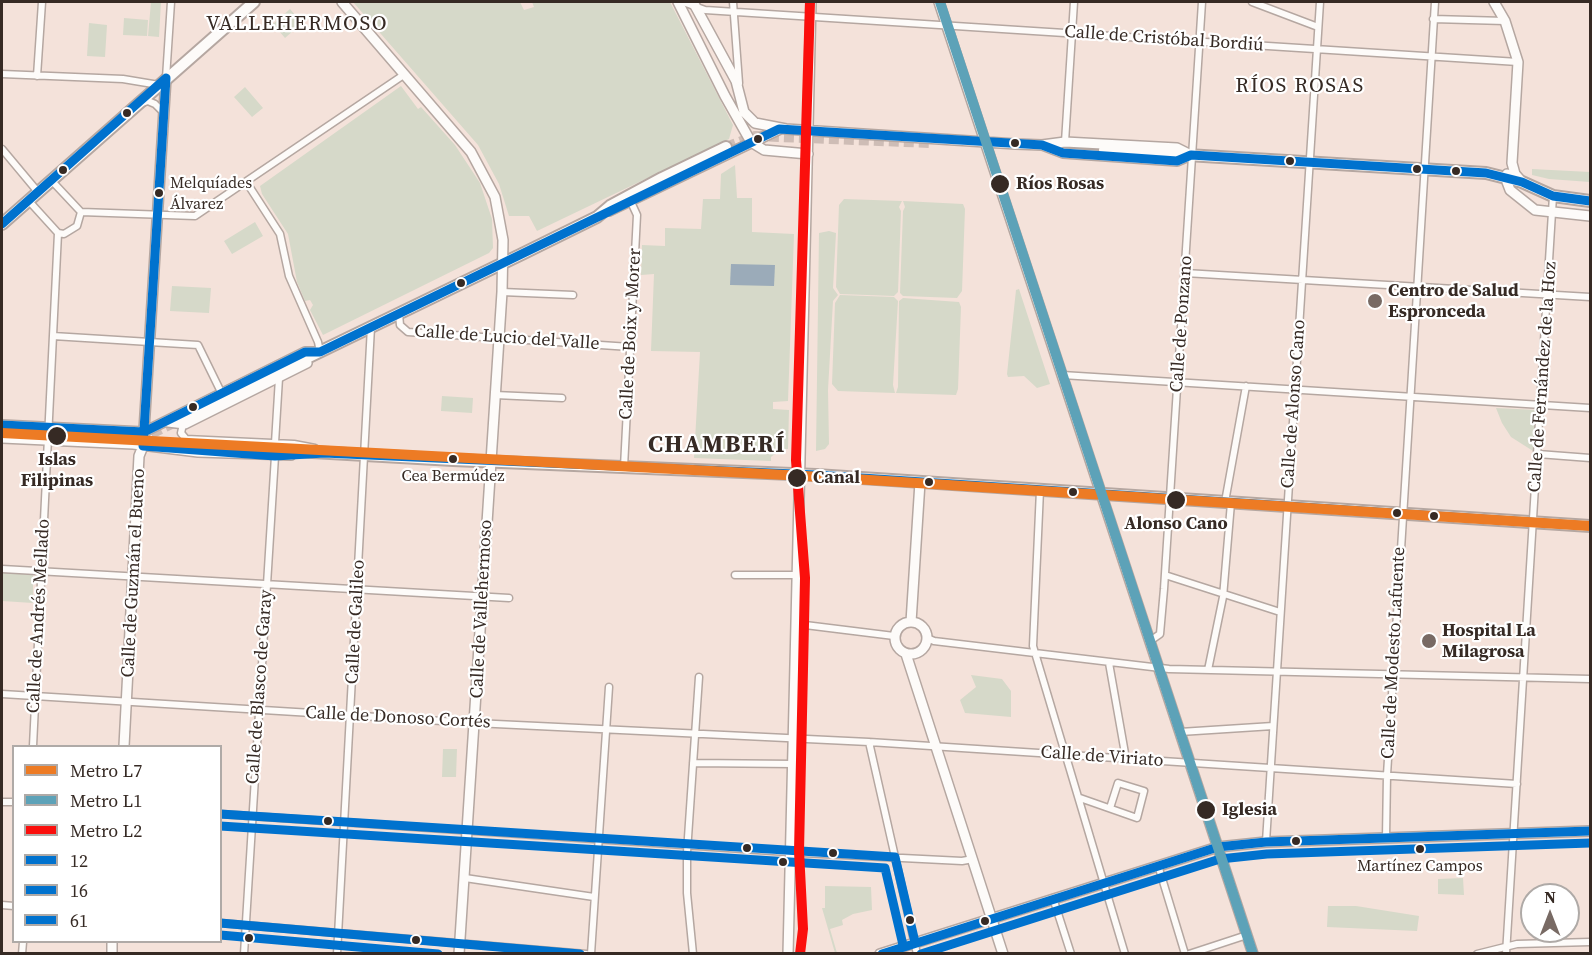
<!DOCTYPE html>
<html>
<head>
<meta charset="utf-8">
<style>
  body { margin:0 }
  #map { position:relative; width:1592px; height:955px; overflow:hidden; background:#f4e2da; font-family:"Source Serif 4",serif }
  canvas { display:block }
  .frame { position:absolute; inset:0; border:3px solid #362a24; pointer-events:none }
  .legend { position:absolute; left:12px; top:745px; width:210px; height:198px; box-sizing:border-box; background:#fff; border:2px solid #afaaa7; margin:0; padding:8px 10px; list-style:none; font-size:18px; color:#362a24 }
  .legend li { display:flex; align-items:center; gap:12px; height:30px }
  .legend b { width:30px; border:2px solid #afaaa7 }
  .north { position:absolute; left:1520px; top:883px; width:60px; height:60px; box-sizing:border-box; background:#fff; border:2px solid #afaaa7; border-radius:50%; rotate:0deg; font-size:16px; font-weight:700; line-height:24px; text-align:center; color:#362a24 }
  .north::after { content:''; display:block; margin:auto; width:21px; height:27px; background:#786a64; clip-path:polygon(50% 0,100% 100%,50% 72%,0 100%) }
</style>
</head>
<body>
<div id="map">
<canvas width="1592" height="955"></canvas>
<div class="frame"></div>
<ul class="legend">
<li><b style="height:8px;background:#ed7b24"></b>Metro L7</li>
<li><b style="height:8px;background:#5da2b8"></b>Metro L1</li>
<li><b style="height:8px;background:#fb0f0c"></b>Metro L2</li>
<li><b style="height:8px;background:#0072ce"></b>12</li>
<li><b style="height:8px;background:#0072ce"></b>16</li>
<li><b style="height:8px;background:#0072ce"></b>61</li>
</ul>
<div class="north">N</div>
</div>
<script>
const c = document.querySelector('canvas').getContext('2d');
c.lineJoin = 'round';
function paint(path, color) { c.fillStyle = color; c.fill(path, 'evenodd'); }
const poly = rows => new Path2D(rows.map(r => 'M' + r).join(''));
function trace(path, color, width, dash) { c.strokeStyle = color; c.lineWidth = width; c.lineCap = dash ? 'butt' : 'round'; c.setLineDash(dash || []); c.stroke(path); }
function drawText(font, color, halo, rows, align = 'center') {
  c.font = font + ' "Source Serif 4",serif'; c.lineWidth = 4.5; c.setLineDash([]); c.textBaseline = 'middle'; c.strokeStyle = halo; c.fillStyle = color; for (const [text, x, y, turn = 0] of rows) {
    c.save(); c.translate(x, y); c.rotate((+turn || 0) * Math.PI / 180); c.textAlign = isNaN(turn) ? turn : align; if (halo) c.strokeText(text, 0, 0); c.fillText(text, 0, 0); c.restore();
  }
}
paint(poly([
  [151,2,161,2,159,37,148,36],
  [353,2,520,2,524,10,534,7,532,2,670,2,733,125,729,139,537,231,529,216,509,216,499,184,478,145],
  [290,9,302,23,285,38,273,24],
  [124,18,148,20,147,36,123,35],
  [89,23,107,25,105,57,87,56],
  [401,86,418,109,421,107,455,145,480,183,492,219,493,248,489,253,323,335,310,310,313,305,310,300,305,301,297,282,288,234,262,194,260,186],
  [245,87,263,108,252,117,234,97],
  [735,165,737,198,752,198,752,232,794,234,788,401,773,402,773,409,789,410,788,449,781,449,771,457,771,461,694,458,700,352,651,351,654,274,641,275,642,245,665,246,665,228,701,229,703,199,720,199,721,174],
  [1532,169,1590,172,1590,182,1549,179,1532,175],
  [844,199,902,201,899,207,901,211,898,292,894,296,840,294,836,287,839,205],
  [903,201,963,204,965,209,962,291,957,298,903,296,900,293,903,211,905,207],
  [255,222,263,236,232,254,224,241],
  [829,231,836,233,833,288,838,295,833,301,828,390,829,444,825,449,816,451,819,233],
  [172,286,211,288,209,313,170,311],
  [1019,289,1050,384,1037,388,1024,376,1008,377,1007,374,1016,290],
  [840,295,894,297,898,301,893,385,895,393,838,391,832,384,835,303],
  [903,298,959,302,961,307,958,389,956,395,896,393,898,387,899,301],
  [442,396,473,398,472,413,441,411],
  [1496,408,1537,410,1533,451,1511,437,1502,423],
  [2,569,33,571,33,603,2,601],
  [971,675,1002,679,1011,691,1011,717,965,713,960,700,976,687],
  [443,749,457,749,456,777,442,777],
  [1463,878,1464,895,1438,894,1438,879],
  [825,886,871,887,872,910,853,914,842,920,843,925,830,929,837,953,835,953,822,908,825,908],
  [1328,906,1356,906,1419,916,1417,931,1327,927]
]), '#d6d9c9');
paint(poly([
  [731,264,775,265,774,286,730,285]
]), '#9babb9');
trace(poly([
  [726,147,755,136,930,143],
  [1050,147,1104,150],
  [2,430,132,436,153,433,180,420],
  [167,445,207,446]
]), '#cebdb6', 10, [10, 5]);
const street = poly([
  [683,2,705,10,1518,62],
  [733,2,739,83],
  [1252,2,1318,27],
  [1433,19,1505,21],
  [2,74,123,79,159,85],
  [37,76,42,2],
  [166,78,171,2],
  [142,103,148,101,155,104,163,112],
  [1065,142,1074,2],
  [2,149,38,192],
  [247,183,280,234,289,276,318,342,320,352],
  [28,200,58,233,64,234,77,226,81,212,51,180],
  [81,212,195,216,405,74],
  [1185,273,1590,297],
  [502,292,573,295],
  [399,314,400,325,408,332,630,347],
  [53,336,198,345,221,392],
  [1062,375,1590,408],
  [495,395,562,398],
  [183,424,181,433,186,439,294,444,315,448],
  [275,443,279,378],
  [1538,454,1590,458],
  [624,467,637,215,631,202],
  [1040,490,1033,646,1125,954],
  [1225,502,1246,386],
  [2,569,509,598],
  [735,575,797,575],
  [1165,575,1280,612],
  [797,624,894,636],
  [927,638,934,641,1169,669,1590,679],
  [1150,641,1160,634,1164,589,1202,2],
  [1109,663,1126,759],
  [1208,670,1223,597,1231,503],
  [2,694,475,723,869,742,1517,784],
  [1180,732,1273,726],
  [869,742,917,954],
  [33,746,58,233],
  [693,763,794,764],
  [1080,798,1137,818,1144,791,1118,783,1110,808],
  [2,802,14,802],
  [220,814,803,853,962,861,973,859],
  [1386,838,1387,775,1435,2],
  [1266,842,1320,2],
  [1158,865,1185,954],
  [465,878,594,897],
  [1053,898,1071,954],
  [2,905,14,906],
  [220,923,586,954],
  [22,954,23,942],
  [244,954,275,456],
  [337,954,371,327],
  [591,954,609,687],
  [693,954,687,893,687,852,699,677],
  [1189,954,1247,935],
  [1477,954,1517,944,1590,942],
  [1506,954,1553,196]
]);
const secondary = poly([
  [342,2,471,152,495,197,503,240,502,292,459,954],
  [678,2,725,96,751,142,764,150,808,154],
  [693,2,736,81,744,112,755,123,786,129,1016,144,1042,145,1065,142,1177,148,1191,155,1177,161,1063,153,1042,145],
  [939,2,1253,954],
  [1494,2,1505,21,1518,62,1512,163,1515,174,1522,182],
  [1507,174,1507,182,1510,190,1535,210,1590,216],
  [609,211,780,129],
  [168,422,185,424,307,363],
  [2,425,144,432,305,352,318,352],
  [2,438,133,444,198,452,291,455],
  '895 638a16 16 0 1 1 32 0a16 16 0 1 1-32 0Z',
  [911,622,920,482],
  [906,654,1003,954],
  [124,746,139,456,143,446,166,78],
  [112,954,112,942],
  [788,954,811,2],
  [880,954,1218,847,1266,842,1590,831]
]);
const primary = poly([
  [1104,150,1486,173,1522,182,1553,196,1590,201],
  [2,224,254,2],
  [185,417,522,254,597,217,610,206,662,178,726,147],
  [207,446,453,460,816,475,1590,526]
]);
trace(street, '#b5a7a1', 9);
trace(secondary, '#b5a7a1', 12);
trace(primary, '#b5a7a1', 14);
trace(street, '#fdfbf9', 6);
trace(secondary, '#fdfbf9', 9);
trace(primary, '#fdfbf9', 10);
trace(poly([
  [166,78,143,446,275,456,324,453,816,475,1590,526],
  [2,224,166,78],
  [2,425,144,432,305,352,320,352,779,129,1042,145,1063,153,1177,161,1191,155,1486,173,1522,182,1553,196,1590,201]
]), '#0072ce', 9);
trace(poly([
  [220,814,895,857,915,942],
  [220,923,580,954],
  [882,954,1218,847,1266,842,1590,831]
]), '#0072ce', 9);
trace(poly([
  [220,826,885,868,903,945],
  [220,935,438,954],
  [921,954,1220,859,1267,854,1590,843]
]), '#0072ce', 9);
trace(poly([
  [2,433,823,477,1590,526]
]), '#ed7b24', 10);
trace(poly([
  [940,2,1253,954]
]), '#5da2b8', 10);
trace(poly([
  [800,954,803,929,799,851,805,578,796,460,810,2]
]), '#fb0f0c', 10);
for (const [x, y, r, color] of [
  [127,113,5,"#362a24"],
  [758,139,5,"#362a24"],
  [1015,143,5,"#362a24"],
  [1290,161,5,"#362a24"],
  [1417,169,5,"#362a24"],
  [63,170,5,"#362a24"],
  [1456,171,5,"#362a24"],
  [1000,184,10,"#362a24"],
  [159,193,5,"#362a24"],
  [461,283,5,"#362a24"],
  [1375,301,8,"#786a64"],
  [193,407,5,"#362a24"],
  [57,436,10,"#362a24"],
  [453,459,5,"#362a24"],
  [797,478,10,"#362a24"],
  [929,482,5,"#362a24"],
  [1073,492,5,"#362a24"],
  [1176,500,10,"#362a24"],
  [1397,513,5,"#362a24"],
  [1434,516,5,"#362a24"],
  [1429,641,8,"#786a64"],
  [1206,810,10,"#362a24"],
  [328,821,5,"#362a24"],
  [1296,841,5,"#362a24"],
  [747,848,5,"#362a24"],
  [1420,849,5,"#362a24"],
  [833,853,5,"#362a24"],
  [783,862,5,"#362a24"],
  [910,920,5,"#362a24"],
  [985,921,5,"#362a24"],
  [249,938,5,"#362a24"],
  [416,940,5,"#362a24"]
]) { const dot = new Path2D(); dot.arc(x, y, r, 0, 2 * Math.PI); c.fillStyle = color; c.fill(dot); trace(dot, '#fff', 2); }
drawText('16px', '#362a24', '#fff', [
  ["Melquíades",170,184,"left"],
  ["Álvarez",170,205,"left"],
  ["Cea Bermúdez",453,477],
  ["Martínez Campos",1420,867]
]);
drawText('18px', '#362a24', '#fff', [
  ["Calle de Cristóbal Bordiú",1164,39,4],
  ["Calle de Ponzano",1182,324,-86],
  ["Calle de Boix y Morer",631,334,-87],
  ["Calle de Lucio del Valle",507,338,4],
  ["Calle de Fernández de la Hoz",1543,377,-86],
  ["Calle de Alonso Cano",1294,404,-86],
  ["Calle de Guzmán el Bueno",134,573,-87],
  ["Calle de Vallehermoso",482,609,-87],
  ["Calle de Andrés Mellado",39,616,-87],
  ["Calle de Galileo",356,622,-87],
  ["Calle de Modesto Lafuente",1394,653,-87],
  ["Calle de Blasco de Garay",260,687,-86],
  ["Calle de Donoso Cortés",398,718,3],
  ["Calle de Viriato",1102,757,4]
]);
drawText('bold 18px', '#362a24', '#fff', [
  ["Ríos Rosas",1016,184],
  ["Islas",57,460,"center"],
  ["Filipinas",57,481,"center"],
  ["Canal",813,478],
  ["Alonso Cano",1176,524,"center"],
  ["Iglesia",1222,810]
], 'left');
drawText('bold 18px', '#362a24', '#fff', [
  ["Centro de Salud",1388,291],
  ["Espronceda",1388,312],
  ["Hospital La",1442,631],
  ["Milagrosa",1442,652]
], 'left');
c.letterSpacing = '1.5px';
drawText('21px', '#362a24', '#fff', [
  ["VALLEHERMOSO",297,25],
  ["RÍOS ROSAS",1300,87]
]);
c.letterSpacing = '0px';
c.letterSpacing = '1.5px';
drawText('bold 24px', '#362a24', '#fff', [
  ["CHAMBERÍ",717,446]
]);
c.letterSpacing = '0px';
</script>
</body>
</html>
